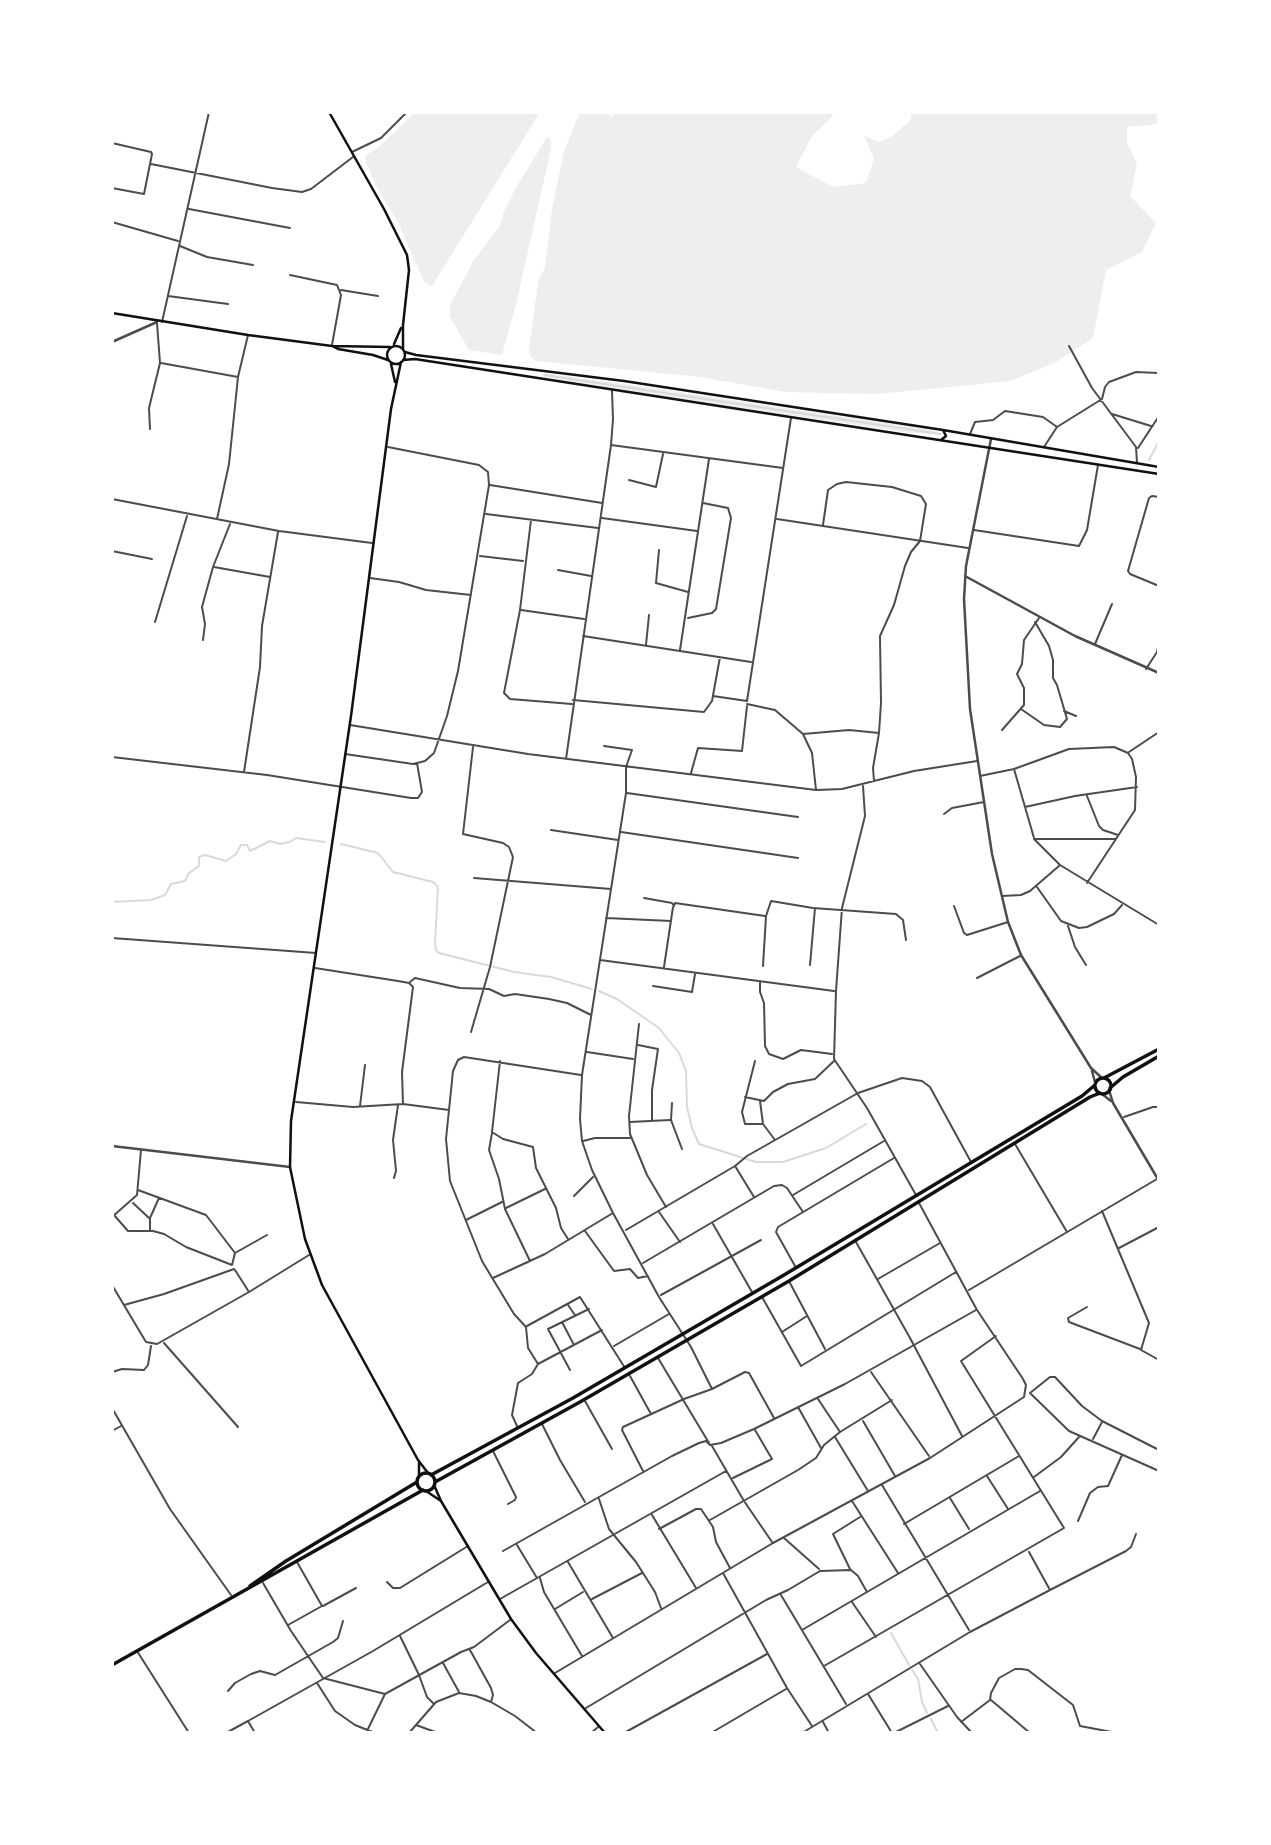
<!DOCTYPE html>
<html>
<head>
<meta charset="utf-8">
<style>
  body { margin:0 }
  #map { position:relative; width:1271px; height:1845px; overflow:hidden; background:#fff; font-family:Arial,sans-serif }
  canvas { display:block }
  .frame { position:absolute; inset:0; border:114px solid #fff; pointer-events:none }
</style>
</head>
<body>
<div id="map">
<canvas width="1271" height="1845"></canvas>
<div class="frame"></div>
</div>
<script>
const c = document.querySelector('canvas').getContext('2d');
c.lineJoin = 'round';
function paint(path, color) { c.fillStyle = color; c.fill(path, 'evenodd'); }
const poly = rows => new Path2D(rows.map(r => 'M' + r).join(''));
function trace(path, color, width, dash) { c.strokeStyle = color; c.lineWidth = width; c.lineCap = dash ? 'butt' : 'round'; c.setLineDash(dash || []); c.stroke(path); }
paint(poly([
  [415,112,540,112,432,286,424,282,398,222,376,186,366,162,365,156,379,147],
  [580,112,606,112,612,117,614,112,832,112,833,116,812,136,796,167,833,187,866,183,874,159,864,136,879,142,891,137,911,120,911,112,1159,112,1159,124,1127,127,1127,143,1137,164,1130,196,1156,223,1142,252,1106,270,1093,338,1056,362,1011,381,877,394,785,392,701,377,537,361,531,358,529,349,538,282,545,267,552,210,564,151],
  [547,137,551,139,551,149,516,304,502,355,469,350,450,317,450,305,474,260,500,226,504,212,514,191],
  [544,373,639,386,933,430,940,434,911,433,687,400,544,377]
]), '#eee');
trace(poly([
  [544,375,940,434],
  [1149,460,1159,441],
  [341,844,378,853,393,872,433,882,438,887,435,943,436,950,439,953,514,972,551,977,592,989],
  [112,902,151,900,165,895,171,884,185,881,189,873,199,866,199,857,205,855,226,861,236,854,241,845,247,845,250,851,270,841,280,844,290,842,296,838,325,842],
  [599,991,617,999,659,1028,679,1053,686,1071,687,1107,692,1128,699,1144,756,1162,783,1162,826,1148,866,1124],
  [891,1633,909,1665],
  [912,1670,918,1679,922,1702,927,1713],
  [931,1719,938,1733]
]), '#d9d9d9', 2);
trace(poly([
  [112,143,151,152,152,154,144,194,112,188],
  [352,152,381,138,407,112],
  [151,164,272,188,302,192,311,189,353,157],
  [189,209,290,228],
  [112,222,178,241],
  [180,246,207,257,253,265],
  [290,275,337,285,341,295,332,345],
  [341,290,378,296],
  [168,296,228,304],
  [162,322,209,112],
  [1069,346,1092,388,1136,447,1137,463],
  [161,363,238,377],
  [1112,414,1151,426],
  [150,429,149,408,160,363,157,323],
  [970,434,975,422,993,420,1005,411,1043,417,1057,427],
  [611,445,783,468],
  [1044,447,1057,427,1102,399,1105,387,1109,382,1136,372,1159,373],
  [1138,448,1159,416],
  [629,480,656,487,663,454],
  [490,485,602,503],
  [1159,497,1152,496,1149,498,1128,571,1130,574,1159,586],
  [112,499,279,531,372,543],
  [486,514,598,528],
  [602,518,697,531],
  [217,519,229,464,238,377,248,335],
  [777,519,968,548],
  [531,520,520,610,504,693,510,699,572,704],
  [823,525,828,490,837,484,846,482,892,487,921,496,926,504,920,541,911,552,905,566,894,605,880,636,881,703,879,733],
  [974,530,1079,546,1087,530,1098,465],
  [659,550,656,583,688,592],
  [112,551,152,559],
  [480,556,523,561],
  [214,567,270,577],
  [558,570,591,576],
  [370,578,399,582,426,590,471,595],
  [521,610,584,619],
  [688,618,712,613,716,609,731,518,728,508,703,503],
  [155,622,187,516],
  [583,636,751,662],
  [203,640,205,624,202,607,213,567,230,524],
  [1095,644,1112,604],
  [646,645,649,615],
  [680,650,709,459],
  [1146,669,1157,652,1159,643],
  [713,696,747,701,791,418],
  [573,700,704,712,712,701,720,657],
  [747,704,775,710,803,734,812,753,816,790],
  [1021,709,1044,725,1060,727,1067,719,1057,685,1053,678,1053,660,1049,646,1035,622],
  [1064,711,1076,716],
  [350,725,528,754,816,790,842,789,914,771,977,761],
  [1002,730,1024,705,1024,688,1017,674,1022,664,1024,640,1039,618],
  [803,734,849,730,879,733,873,768,874,781],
  [604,746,632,750,626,767,626,793,582,1075,580,1119,582,1141,592,1170,613,1213,659,1297,691,1347,712,1389],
  [1129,752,1159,732],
  [345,754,413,764,425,761,434,753,447,716,458,671,489,485,488,472,479,465,388,447],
  [112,757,267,775,411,798,418,798,422,792,417,763],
  [566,759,611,445,613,419,612,391],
  [1014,769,1034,838],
  [244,772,260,667,262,626,278,532],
  [691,773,698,748,742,751,747,706],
  [980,776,1014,769,1069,749,1114,747,1128,753,1132,759,1136,777,1135,810,1087,883],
  [863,786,865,816,842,908,836,991,834,1059,867,1108,916,1195],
  [627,793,798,817],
  [1087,796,1099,826,1103,830,1118,835],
  [1025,807,1075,796,1137,787],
  [944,814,952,808,984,802],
  [551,830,618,840],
  [621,832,798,858],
  [1115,839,1034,839,1060,865,1159,925],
  [474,878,611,889],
  [1037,887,1061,921,1079,928,1087,927,1114,914,1122,905],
  [1002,896,1021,895,1030,891,1059,866],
  [644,898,672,903,674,906,675,903,765,916],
  [954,906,964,933,967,935,1008,922],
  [606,918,671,921],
  [1068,926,1075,947,1086,965],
  [112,938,316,953],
  [600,960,834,991],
  [810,965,815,908],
  [763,966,766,916,771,901,813,908,896,914,903,920,906,940],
  [664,967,673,907],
  [315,968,398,981,409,983,413,987,402,1072,403,1104],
  [977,978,1020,956],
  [410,982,415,978,460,988,489,989,504,996,515,994,549,999,567,1003,591,1015],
  [760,982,760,992,764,1003,765,1046,769,1054,783,1059,801,1050,832,1054],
  [653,986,692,992,695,974],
  [639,1024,629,1116,630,1134,647,1175,666,1207],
  [471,1032,490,967,513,857,509,847,503,843,463,834,473,747],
  [638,1045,658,1049,652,1090,652,1121],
  [587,1052,633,1059],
  [500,1061,492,1132,503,1139,533,1147,536,1168,556,1208,561,1228,568,1239],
  [755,1061,742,1112,745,1124,763,1124],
  [745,1097,764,1101,773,1092,788,1084,815,1079,834,1061],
  [760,1101,763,1124,775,1140],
  [296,1102,353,1107,403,1104,449,1110],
  [672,1103,671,1120,682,1149],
  [360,1106,365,1065],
  [1124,1117,1153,1107,1159,1107],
  [630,1122,670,1120],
  [492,1133,489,1150,499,1179,505,1209,530,1261],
  [583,1141,595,1138,630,1138],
  [1015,1144,1067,1232],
  [735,1166,747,1156,858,1093,902,1078,922,1081,930,1087,971,1162],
  [394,1178,396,1171,393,1140,398,1105],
  [138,1190,206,1215,235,1253],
  [793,1195,884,1141],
  [574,1196,593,1177],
  [133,1203,149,1218],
  [506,1208,545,1189],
  [1102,1211,1149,1323,1141,1350,1159,1360],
  [659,1212,680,1242],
  [114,1215,128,1231,153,1231,164,1234,186,1247,232,1265],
  [112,1217,137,1195,141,1150],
  [466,1220,502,1202],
  [713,1224,752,1292],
  [626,1230,735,1166,754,1197],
  [150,1231,150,1218,159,1198],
  [585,1231,614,1271,630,1269,638,1278,648,1276],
  [856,1242,910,1338,962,1436],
  [1119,1248,1159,1227],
  [643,1263,774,1186,782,1185,787,1188,803,1212],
  [232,1265,235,1253,267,1235],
  [795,1266,776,1232,778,1227,894,1158],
  [235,1270,249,1292],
  [493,1278,545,1254,613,1213],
  [878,1279,940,1243],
  [790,1283,825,1349],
  [112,1285,146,1342,157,1344,249,1292,309,1255],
  [969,1290,1157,1179],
  [661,1295,761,1240],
  [762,1297,801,1366,956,1272],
  [124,1305,164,1294,234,1269],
  [568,1305,575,1315],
  [1087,1307,1068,1318,1069,1322,1140,1349],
  [562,1322,574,1345],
  [527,1326,580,1297,625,1368],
  [782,1332,807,1316],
  [164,1343,238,1427],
  [614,1346,669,1314],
  [658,1358,709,1443],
  [538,1364,528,1348,526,1327,514,1314,482,1261,450,1181,446,1139,453,1071,458,1060,464,1057,581,1075],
  [570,1370,548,1329,589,1309],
  [112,1372,122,1369,144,1370,148,1365,151,1346],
  [871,1372,929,1456],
  [630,1376,651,1414],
  [1030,1393,1050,1377,1055,1377,1082,1406,1102,1421,1159,1450],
  [1030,1393,1069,1431,1159,1471],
  [818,1399,840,1432],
  [585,1401,612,1449],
  [798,1407,821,1448],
  [112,1408,170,1509,231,1595],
  [863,1421,895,1476],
  [542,1424,560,1460,585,1502],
  [517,1426,512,1415,518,1383,532,1374,538,1364,602,1330],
  [112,1431,121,1426],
  [835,1437,868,1491],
  [1093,1439,1102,1422],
  [712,1446,744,1501,772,1542],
  [493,1451,516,1497,515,1500,508,1504],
  [643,1471,622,1430,623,1427,684,1399,712,1389,745,1372,749,1373,774,1418],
  [987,1476,1008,1509],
  [1034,1477,1061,1457,1079,1437],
  [733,1478,772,1459,755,1430],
  [882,1485,969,1630],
  [950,1498,969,1529],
  [599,1499,609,1529,636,1562,655,1592,661,1608],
  [852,1501,898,1573],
  [652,1515,696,1588],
  [710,1520,798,1470,816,1458,824,1445,840,1432,892,1400],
  [1078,1521,1090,1493,1098,1487,1108,1486,1122,1455],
  [904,1524,1019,1456],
  [659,1529,696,1509,701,1509,713,1527,716,1542,730,1568],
  [784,1538,819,1569],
  [517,1545,537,1578],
  [503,1551,672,1456,699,1443,706,1441,710,1445,721,1443,754,1429,845,1384,976,1310],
  [1029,1552,1050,1590,1126,1551,1131,1547,1136,1534],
  [568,1562,613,1638],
  [850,1569,833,1534,860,1517],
  [723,1573,787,1688,812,1726],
  [540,1578,544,1592,582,1656],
  [387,1582,393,1588,400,1588,468,1546],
  [263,1583,291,1631,323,1678,385,1694],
  [781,1595,846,1704],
  [500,1599,726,1471],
  [592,1599,642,1573],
  [852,1602,876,1637],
  [323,1606,356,1588],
  [555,1609,583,1592],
  [288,1625,322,1606,297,1562],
  [802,1630,1040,1491],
  [400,1636,419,1675,427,1697,433,1703],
  [470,1650,491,1688,493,1695,491,1702],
  [137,1651,189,1733],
  [443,1663,459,1692],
  [920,1664,957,1717,972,1733],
  [824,1666,1064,1528,961,1361,996,1336],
  [555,1673,773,1543,930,1458,1024,1397,1026,1385,1023,1379,977,1310,919,1203],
  [317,1683,335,1711,355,1725,375,1733],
  [228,1691,235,1683,251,1674,260,1671,275,1675,333,1642,338,1638,343,1621],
  [868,1694,892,1733],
  [991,1700,1030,1733],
  [586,1708,766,1600,788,1590,820,1571,851,1570,858,1576,867,1592],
  [248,1721,373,1651,488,1582],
  [823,1722,829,1733],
  [961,1722,990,1700,991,1693,999,1678,1015,1669,1021,1669,1028,1670,1073,1705,1080,1726,1117,1733],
  [416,1725,438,1733],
  [226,1733,248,1721,255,1733],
  [366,1733,385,1694,461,1652,474,1647,510,1620],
  [409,1733,436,1702,459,1693,476,1696,491,1702,515,1716,537,1733],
  [591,1733,598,1727],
  [624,1733,767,1654],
  [711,1733,786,1689],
  [802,1733,970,1632,1050,1590],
  [894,1733,948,1706]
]), '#4c4c4c', 2);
trace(poly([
  [112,342,157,322],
  [991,439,966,566,964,599,970,709,992,854,1008,922,1021,955,1091,1068,1102,1078],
  [965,576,1075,636,1159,673],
  [1092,1071,1095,1082],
  [1109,1090,1113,1103,1159,1181],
  [1102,1094,1111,1101],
  [112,1146,290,1167]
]), '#4c4c4c', 2.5);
trace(poly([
  [329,112,384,209,407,255,409,270,403,325,403,349],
  [112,313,248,335,332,346,390,347],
  [394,344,401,328],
  '387 355a9 9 0 1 1 18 0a9 9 0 1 1-18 0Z',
  [332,346,338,349,373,355,388,360],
  [405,352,416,355,624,381,943,430,1159,467],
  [403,360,415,359,1159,474],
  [401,362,391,409,351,716,291,1121,290,1167,305,1239,322,1285,418,1460,428,1473],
  [391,364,395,382],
  [941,440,946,436,943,430],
  [419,1463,419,1476],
  [434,1485,441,1501,511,1619,536,1653,605,1733],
  [426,1491,441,1501]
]), '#111', 2.5);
trace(poly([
  [1104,1078,1159,1049],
  '1095 1086a8 8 0 1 1 16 0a8 8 0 1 1-16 0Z',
  [1110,1088,1123,1077,1159,1056],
  '417 1482a9 9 0 1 1 18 0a9 9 0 1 1-18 0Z',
  [431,1475,573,1398,784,1275,1082,1096,1095,1085],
  [435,1482,580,1402,789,1281,1090,1097,1100,1093],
  [250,1586,286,1561,417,1482],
  [112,1665,423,1490]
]), '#111', 3.5);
</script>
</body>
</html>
